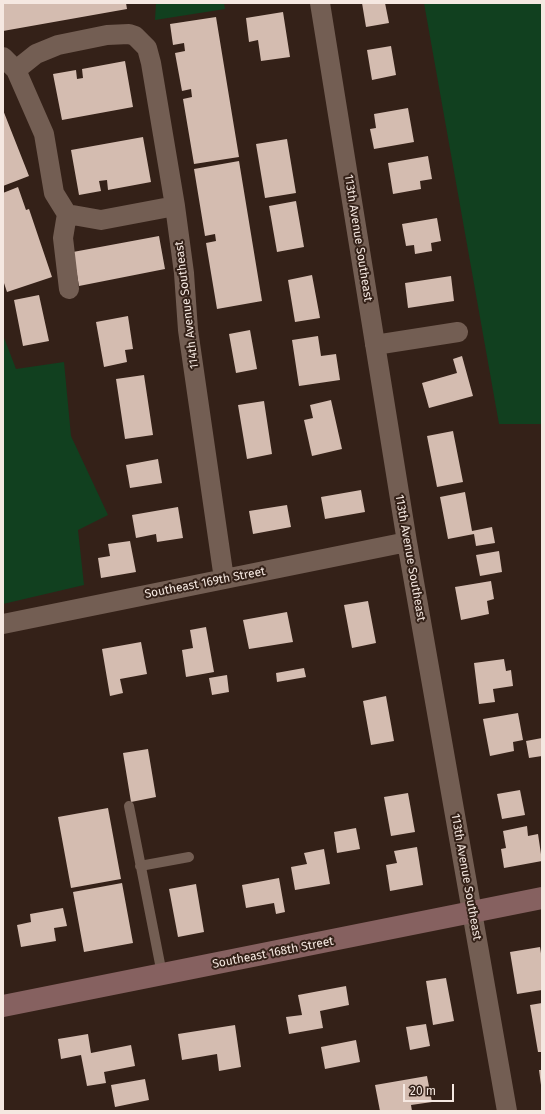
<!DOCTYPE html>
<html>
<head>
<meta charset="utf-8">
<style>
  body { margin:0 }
  #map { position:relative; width:545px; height:1114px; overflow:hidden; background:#342118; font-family:"Fira Sans",sans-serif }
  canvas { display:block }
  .frame { position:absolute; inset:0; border:4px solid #f5e8e1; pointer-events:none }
  .scale { position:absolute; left:403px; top:1084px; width:51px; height:18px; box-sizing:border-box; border:2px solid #f5e8e1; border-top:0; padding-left:5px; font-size:12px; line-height:14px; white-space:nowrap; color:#f5e8e1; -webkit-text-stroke:3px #342118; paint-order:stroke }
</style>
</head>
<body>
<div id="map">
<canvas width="545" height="1114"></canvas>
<div class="frame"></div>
<div class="scale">20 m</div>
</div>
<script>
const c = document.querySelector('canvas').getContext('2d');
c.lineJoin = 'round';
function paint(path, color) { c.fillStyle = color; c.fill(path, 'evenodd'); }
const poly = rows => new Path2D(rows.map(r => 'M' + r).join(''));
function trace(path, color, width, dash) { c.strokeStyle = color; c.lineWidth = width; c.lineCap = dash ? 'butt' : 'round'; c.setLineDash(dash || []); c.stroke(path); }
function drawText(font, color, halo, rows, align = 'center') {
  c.font = font + ' "Fira Sans",sans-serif'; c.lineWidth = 4; c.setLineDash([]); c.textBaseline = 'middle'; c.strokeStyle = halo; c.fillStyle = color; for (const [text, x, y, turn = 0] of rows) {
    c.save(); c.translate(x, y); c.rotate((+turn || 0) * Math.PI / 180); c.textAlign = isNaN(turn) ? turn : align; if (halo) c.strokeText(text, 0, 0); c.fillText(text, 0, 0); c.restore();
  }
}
paint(poly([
  [156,3,224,3,225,9,155,20],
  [424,3,542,3,542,424,499,424],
  [3,335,16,369,64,362,71,436,108,515,78,530,84,585,3,604]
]), '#11401f');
paint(poly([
  [3,3,126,3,127,9,3,31],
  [362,3,385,3,389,23,366,27],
  [283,12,290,57,261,61,258,40,249,42,246,18],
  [216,17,239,157,194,164,183,99,192,97,191,89,182,91,175,53,185,51,184,43,173,45,170,24],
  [391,46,396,75,372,80,367,50],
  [125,61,133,107,62,120,53,74,76,70,77,79,83,78,82,69],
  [408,108,414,142,374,149,370,129,376,128,374,114],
  [3,110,29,176,3,186],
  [143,137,151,182,108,190,107,180,99,181,101,191,79,195,71,150],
  [287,139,296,193,265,198,256,144],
  [428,156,432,179,420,181,421,189,393,194,388,163],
  [239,161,262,301,217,309,206,243,216,241,215,234,205,236,194,169],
  [18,187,26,210,29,209,52,277,7,292,3,280,3,193],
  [296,201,304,247,277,252,269,206],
  [437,218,441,241,431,243,432,251,415,254,414,245,406,246,402,224],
  [159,236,165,269,79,286,73,252],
  [312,275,320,318,295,322,288,280],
  [451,276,454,301,408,308,405,283],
  [39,295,49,341,23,346,14,300],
  [128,316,133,349,125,350,127,362,104,367,96,322],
  [250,330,257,369,236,373,229,334],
  [318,336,321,356,336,354,340,380,299,386,292,340],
  [462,356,473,396,429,408,422,383,457,373,453,359],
  [144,375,153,435,125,439,116,379],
  [331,400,342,449,312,456,304,420,313,418,310,405],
  [264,401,272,454,247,459,238,405],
  [453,431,463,482,437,487,427,436],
  [158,459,162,483,130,488,126,465],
  [361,490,365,512,325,519,321,497],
  [465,492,472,531,492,527,495,543,476,546,474,534,448,539,440,497],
  [287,505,291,527,253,534,249,511],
  [178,507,183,538,157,542,156,534,136,538,132,515],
  [130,541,136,572,101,578,98,558,110,556,108,544],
  [499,551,502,572,480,576,476,555],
  [491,581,494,599,487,601,489,614,461,620,455,587],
  [368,601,376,643,352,648,344,605],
  [287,612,293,642,249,649,243,620],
  [206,627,214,672,186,677,182,650,193,648,190,630],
  [141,642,147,674,120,679,123,693,110,696,102,649],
  [504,659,506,671,511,670,513,686,493,689,495,702,479,704,474,663],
  [304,668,306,677,277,682,276,673],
  [227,675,229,692,212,695,209,678],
  [386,696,394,741,371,745,363,701],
  [518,713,523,740,513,742,514,751,490,756,483,719],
  [542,738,542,756,529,758,526,741],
  [148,749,156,797,131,802,123,753],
  [520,790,525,815,502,819,497,794],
  [408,793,415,832,391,836,384,797],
  [108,808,121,879,71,888,58,817],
  [527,826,528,836,538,834,542,861,504,868,501,849,506,848,503,831],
  [356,828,360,849,337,853,334,832],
  [417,847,423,885,390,891,386,865,397,863,394,851],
  [324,849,330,884,295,890,291,867,307,864,304,853],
  [279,878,285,912,276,914,274,903,246,908,242,885],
  [122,883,133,943,84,952,73,892],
  [196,884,204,932,178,937,169,889],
  [63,908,67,926,54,928,56,941,21,947,17,925,31,922,30,914],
  [540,947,542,960,542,990,517,994,510,952],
  [446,978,454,1021,433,1025,426,981],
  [346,986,349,1005,320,1011,323,1028,289,1034,286,1017,302,1015,298,995],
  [542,1003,542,1052,538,1052,530,1005],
  [426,1024,430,1046,410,1050,406,1027],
  [235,1025,241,1067,219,1071,217,1054,182,1060,178,1034],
  [88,1034,91,1053,131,1045,135,1066,104,1072,106,1083,87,1086,81,1055,61,1059,58,1039],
  [356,1040,360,1062,325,1069,321,1047],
  [539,1070,542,1070,542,1085,541,1085],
  [427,1076,432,1102,411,1105,412,1111,380,1111,375,1085],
  [145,1079,149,1100,115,1107,111,1085]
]), '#d4bcb0');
trace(poly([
  [129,806,162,974],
  [140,866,189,857]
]), '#735e53', 10);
trace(poly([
  [320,3,407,542,507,1111],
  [3,57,16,70,44,134,54,193,67,214,63,238,69,289],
  [16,70,36,54,58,45,107,35,129,34,135,36,147,48,151,63,175,206,184,273,188,330,224,579],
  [67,214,101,220,175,206],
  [375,345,458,332],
  [3,624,407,542]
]), '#735e53', 20);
trace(poly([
  [3,1006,542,898]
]), '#866160', 22);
drawText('12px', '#f5e8e1', '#342118', [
  ["113th Avenue Southeast",358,238,81],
  ["114th Avenue Southeast",187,305,-97],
  ["113th Avenue Southeast",410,558,80],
  ["Southeast 169th Street",205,583,-11],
  ["113th Avenue Southeast",466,877,80],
  ["Southeast 168th Street",273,953,-11]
]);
</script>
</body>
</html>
